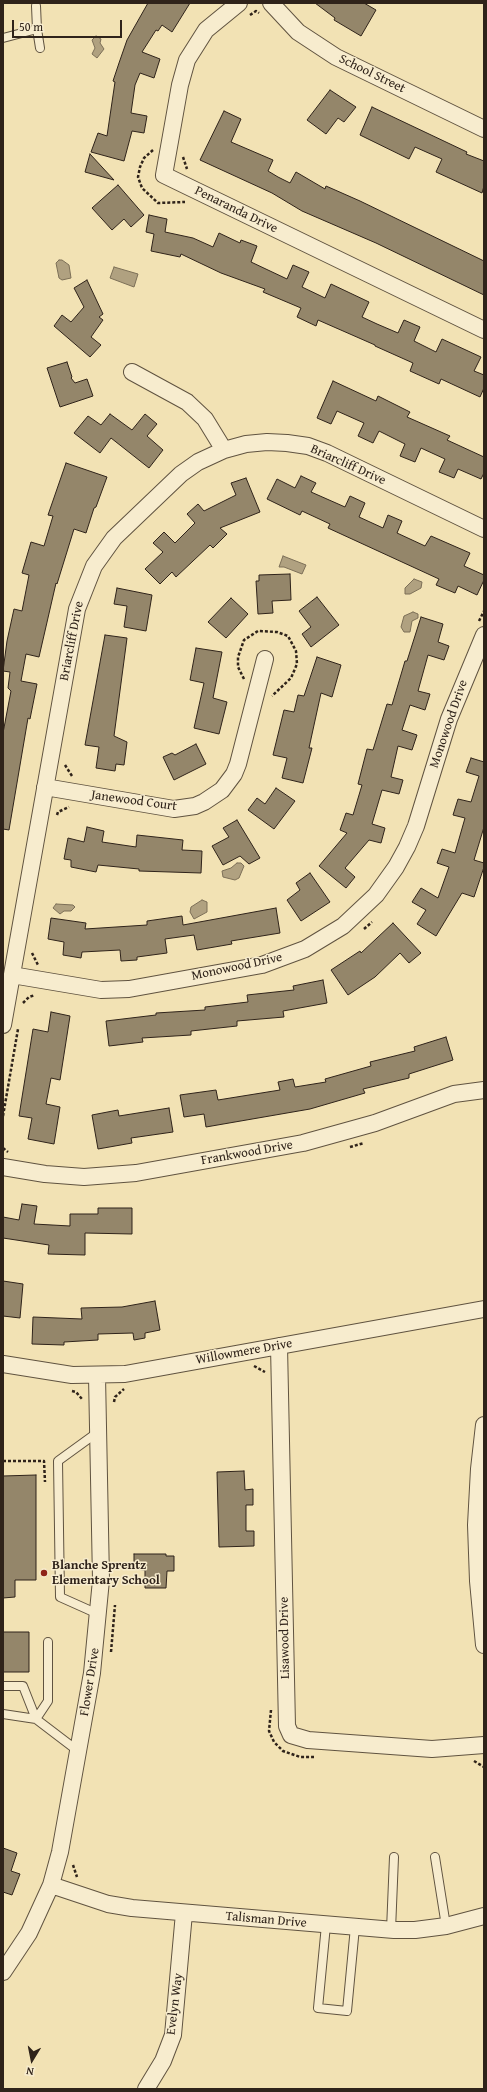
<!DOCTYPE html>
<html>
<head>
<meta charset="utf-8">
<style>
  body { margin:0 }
  #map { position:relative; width:487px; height:2092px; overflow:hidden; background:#f2e2b4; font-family:"Gentium Book Plus",serif }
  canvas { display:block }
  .frame { position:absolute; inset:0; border:4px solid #2f231a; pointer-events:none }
  .north { position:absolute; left:12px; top:2040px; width:40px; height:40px; -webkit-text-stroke:3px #f7ecce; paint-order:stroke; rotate:190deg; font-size:11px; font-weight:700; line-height:16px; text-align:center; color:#2f231a }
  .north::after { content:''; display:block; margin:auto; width:14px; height:18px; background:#2f231a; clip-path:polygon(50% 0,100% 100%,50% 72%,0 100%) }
  .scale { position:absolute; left:12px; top:20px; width:110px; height:18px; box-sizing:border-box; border:2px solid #2f231a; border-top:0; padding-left:5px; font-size:12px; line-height:14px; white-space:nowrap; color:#2f231a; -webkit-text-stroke:3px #f7ecce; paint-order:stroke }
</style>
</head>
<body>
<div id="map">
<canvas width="487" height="2092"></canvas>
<div class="frame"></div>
<div class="north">N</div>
<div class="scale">50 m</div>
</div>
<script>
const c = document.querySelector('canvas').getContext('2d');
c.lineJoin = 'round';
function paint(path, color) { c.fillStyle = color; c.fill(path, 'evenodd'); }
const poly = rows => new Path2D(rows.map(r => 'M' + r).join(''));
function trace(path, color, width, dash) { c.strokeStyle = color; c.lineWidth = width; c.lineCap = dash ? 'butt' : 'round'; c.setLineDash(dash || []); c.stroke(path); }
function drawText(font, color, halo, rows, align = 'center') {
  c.font = font + ' "Gentium Book Plus",serif'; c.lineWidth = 3; c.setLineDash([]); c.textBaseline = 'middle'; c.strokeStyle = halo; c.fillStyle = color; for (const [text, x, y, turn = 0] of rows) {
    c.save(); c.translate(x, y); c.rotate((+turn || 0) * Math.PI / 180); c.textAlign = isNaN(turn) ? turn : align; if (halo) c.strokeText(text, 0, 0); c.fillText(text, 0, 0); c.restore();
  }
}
const water = poly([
  [96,36,101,39,100,43,104,49,97,58,92,54,95,48,92,40,96,36],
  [59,260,62,260,69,265,71,278,62,280,59,278,56,263,59,260],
  [114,267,138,274,134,287,110,278,114,267],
  [283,556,306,565,302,574,284,567,279,567,283,556],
  [414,579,422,582,421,588,410,594,405,594,405,588,414,579],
  [413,612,418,614,418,618,412,621,410,632,404,632,401,627,404,616,413,612],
  [237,863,241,863,244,866,239,878,235,880,223,877,222,871,231,868,237,863],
  [202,900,207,902,207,912,194,919,190,912,191,907,202,900],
  [56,904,73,905,75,907,71,911,64,911,60,914,53,908,56,904]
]);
paint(water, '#b0a180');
trace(water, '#7c6f57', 1);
const building = poly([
  [148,3,190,3,172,32,162,25,158,31,156,30,142,52,160,59,154,78,140,73,135,85,131,113,147,116,144,133,132,131,124,161,91,152,98,133,107,136,115,82,113,81,119,63,127,40,148,3],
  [315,3,364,3,376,10,361,36,334,20,335,18,315,3],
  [330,90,356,107,344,122,338,118,326,134,307,120,330,90],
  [372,107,467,152,466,154,484,161,484,186,482,193,436,172,442,159,415,147,409,159,360,135,372,107],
  [224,111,241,119,231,142,273,160,268,171,278,177,290,183,296,172,325,189,326,186,360,201,484,261,484,295,376,243,302,211,272,193,200,160,224,111],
  [90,154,114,180,85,172,90,154],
  [118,185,144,215,131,227,124,219,112,230,92,208,118,185],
  [149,215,167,219,165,232,193,238,213,247,219,233,240,243,241,240,257,246,251,262,287,279,293,265,309,272,302,287,325,298,331,284,369,302,362,317,377,324,398,333,404,320,420,327,414,341,436,352,442,339,481,357,474,371,484,375,484,388,480,397,441,379,439,384,410,371,413,363,375,346,375,345,318,320,316,326,297,317,301,308,263,292,265,289,221,273,181,254,180,257,151,251,154,234,146,232,149,215],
  [87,280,103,314,99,317,103,320,91,337,101,345,90,357,54,326,62,315,71,322,84,307,74,288,87,280],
  [67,362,72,377,71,378,75,383,87,379,93,396,60,407,47,368,67,362],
  [333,381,376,401,378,396,410,412,407,417,450,436,447,440,484,457,484,473,481,479,458,469,454,478,439,472,445,459,421,448,415,462,400,456,405,444,379,431,373,443,358,436,364,423,337,411,331,424,317,418,333,381],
  [110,414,132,430,145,414,157,424,147,436,163,450,149,468,111,438,100,453,74,433,88,416,101,425,110,414],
  [66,463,107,477,96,507,94,508,86,533,74,529,57,584,56,583,39,657,26,654,21,681,37,684,30,719,28,718,9,830,3,829,3,733,11,691,8,688,10,672,3,671,7,641,14,609,22,611,29,575,22,573,31,542,44,546,53,516,48,515,66,463],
  [301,476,316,483,311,492,345,507,350,496,365,503,359,517,383,528,388,515,402,521,397,533,425,546,431,536,470,553,464,566,484,575,484,580,477,595,458,586,455,593,436,585,439,579,328,528,330,524,302,511,300,515,267,499,277,479,295,488,301,476],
  [246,478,260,512,220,528,227,534,213,548,210,545,176,577,172,572,160,584,145,569,163,552,153,543,164,532,175,543,195,523,187,514,198,504,204,511,236,495,231,483,246,478],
  [290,574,291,600,272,601,273,613,258,614,256,581,259,581,259,575,290,574],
  [117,588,152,595,146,631,124,627,127,606,114,604,117,588],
  [317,597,339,625,311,647,302,634,311,627,299,611,317,597],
  [231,598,248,614,226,638,208,622,231,598],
  [421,617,443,624,438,642,449,646,444,660,428,655,418,691,430,694,425,710,410,705,402,730,417,735,412,750,398,746,391,777,403,780,399,794,382,790,372,824,385,828,381,843,369,840,345,868,355,877,346,888,319,866,347,833,340,830,346,813,353,815,362,785,358,784,367,749,373,750,387,704,392,705,405,661,407,661,421,617],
  [105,635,127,638,114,736,127,742,124,765,116,764,115,771,96,768,99,747,85,745,105,635],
  [196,648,222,652,213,698,227,702,219,734,194,728,204,683,190,680,196,648],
  [317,657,341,665,332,697,321,693,309,748,312,748,303,783,282,778,287,758,273,755,284,710,294,712,298,695,304,696,317,657],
  [196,744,206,764,174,780,163,757,172,753,175,755,196,744],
  [471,758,484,762,484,827,474,860,484,863,484,867,474,897,462,893,436,936,417,924,426,910,412,902,421,888,438,898,449,867,437,863,442,849,455,853,465,818,453,815,458,799,471,802,479,776,466,772,471,758],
  [276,788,295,801,274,829,248,810,257,798,265,804,276,788],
  [237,820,260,858,249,864,240,856,223,865,212,846,229,837,223,828,237,820],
  [87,827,104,831,102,842,136,847,137,835,183,840,182,850,202,851,201,873,139,871,139,869,98,865,96,872,71,867,71,860,64,859,68,838,84,842,87,827],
  [310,873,330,902,301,921,287,900,300,890,296,883,310,873],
  [276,908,280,933,231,941,232,944,197,950,194,935,165,939,167,953,137,957,137,960,121,961,120,950,82,952,81,958,63,955,64,942,48,939,51,918,86,923,85,929,147,925,147,921,182,916,183,925,276,908],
  [393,923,421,953,409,963,400,953,375,977,348,995,331,970,360,951,361,953,393,923],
  [323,980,327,1003,283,1011,284,1017,237,1021,237,1026,191,1031,191,1035,142,1038,143,1042,109,1046,106,1021,156,1015,156,1013,205,1010,205,1007,248,1002,247,995,294,990,293,986,323,980],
  [51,1012,70,1016,60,1080,51,1078,46,1104,60,1107,54,1144,28,1139,32,1118,19,1116,33,1029,48,1032,51,1012],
  [446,1037,453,1060,409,1074,409,1078,363,1089,365,1093,310,1109,206,1127,204,1114,184,1117,180,1095,216,1090,218,1100,280,1090,278,1082,293,1079,295,1087,326,1082,325,1079,371,1066,370,1062,415,1051,414,1047,446,1037],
  [169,1108,173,1132,131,1138,132,1143,98,1149,92,1115,118,1110,119,1116,169,1108],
  [22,1204,37,1206,34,1224,70,1226,70,1214,98,1214,98,1208,132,1208,132,1234,85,1233,85,1255,48,1254,49,1245,3,1238,3,1217,19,1220,22,1204],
  [3,1281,23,1284,20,1318,3,1316,3,1281],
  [155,1301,160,1330,145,1333,145,1338,134,1340,133,1333,98,1334,98,1340,64,1342,64,1345,32,1344,33,1317,82,1319,81,1308,122,1307,155,1301],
  [244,1471,245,1490,253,1489,253,1505,246,1505,246,1531,254,1531,254,1546,219,1547,217,1472,244,1471],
  [36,1475,36,1580,15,1580,15,1597,3,1598,3,1476,36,1475],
  [134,1554,166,1554,166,1556,174,1556,174,1571,167,1571,166,1588,145,1588,145,1570,134,1569,134,1554],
  [3,1632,29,1632,29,1672,3,1672,3,1632],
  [3,1848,17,1853,11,1871,20,1874,12,1895,3,1892,3,1848]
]);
paint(building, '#94866a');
trace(building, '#2f231a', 1);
const lane = poly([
  [37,29,40,48],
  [3,38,37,29,36,6],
  [98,1432,58,1461,60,1597,98,1614],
  [3,1686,23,1686,36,1719],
  [3,1714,36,1719,78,1751],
  [36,1719,48,1701,48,1642],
  [435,1857,446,1926],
  [326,1925,318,2008,347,2011,355,1927],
  [391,1930,394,1857]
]);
const street = poly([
  [239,3,206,30,187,60,180,85,164,175,484,330],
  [271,3,298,32,336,57,484,129],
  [132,372,187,402,205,419,224,450],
  [45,787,174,809,195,806,204,802,222,790,234,774,238,764,265,659],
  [12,975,101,990,129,989,262,965,305,949,343,926,376,895,396,867,407,847,416,826,449,719,484,635],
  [3,1025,77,609,94,566,114,538,181,474,198,462,224,450,246,444,267,442,287,443,308,446,327,453,484,529],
  [3,1167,45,1174,84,1177,136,1173,303,1143,375,1123,454,1094,484,1090],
  [279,1346,287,1726,291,1735,308,1740,432,1749,484,1745],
  [3,1364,72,1375,125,1374,484,1309],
  [484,1425,479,1469,476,1525,478,1581,484,1645],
  [51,1885,108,1904,132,1908,394,1930,415,1930,446,1926,484,1916],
  [3,1972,29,1933,51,1885,60,1852,92,1673,101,1580,97,1376],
  [146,2089,163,2061,173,2035,184,1913]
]);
trace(lane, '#605340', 10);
trace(street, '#605340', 18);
trace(poly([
  [250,15,256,11,259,13],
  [153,150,144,158,140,167,138,177,142,188,158,203,185,202],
  [183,157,187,169],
  [479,621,484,611],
  [244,679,238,667,238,657,244,640,258,631,277,632,288,636,296,651,297,664,291,678,272,696],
  [65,765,72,776],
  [57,815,58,812,69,807],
  [364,929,372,922],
  [32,953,38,965],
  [23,1003,29,997,35,995],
  [3,1116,18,1029],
  [350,1147,364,1143],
  [3,1148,8,1152],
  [254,1366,265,1372],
  [72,1391,76,1392,82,1399],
  [114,1402,115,1397,124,1389],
  [3,1461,44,1461,45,1482],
  [111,1652,115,1605],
  [271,1710,269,1731,274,1742,283,1751,300,1757,314,1757],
  [474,1761,484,1767],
  [73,1865,77,1877]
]), '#2f231a', 2.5, [3, 2]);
trace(lane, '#f7ecce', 8);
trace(street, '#f7ecce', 16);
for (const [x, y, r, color] of [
  [44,1573,4,"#8f2418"]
]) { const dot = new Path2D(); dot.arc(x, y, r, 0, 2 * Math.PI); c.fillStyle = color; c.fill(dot); trace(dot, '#f7ecce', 1.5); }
drawText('13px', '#2f231a', '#f7ecce', [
  ["School Street",372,74,26],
  ["Penaranda Drive",236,210,26],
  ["Briarcliff Drive",348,465,24],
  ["Briarcliff Drive",72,641,-79],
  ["Monowood Drive",449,724,-71],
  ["Janewood Court",134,801,8],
  ["Monowood Drive",237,967,-12],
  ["Frankwood Drive",247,1153,-10],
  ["Willowmere Drive",244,1352,-10],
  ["Lisawood Drive",285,1638,-91],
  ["Flower Drive",90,1682,-81],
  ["Talisman Drive",266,1920,5],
  ["Evelyn Way",175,2004,-83]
]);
drawText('bold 13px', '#2f231a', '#f7ecce', [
  ["Blanche Sprentz",52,1566],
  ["Elementary School",52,1581]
], 'left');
</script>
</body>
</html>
